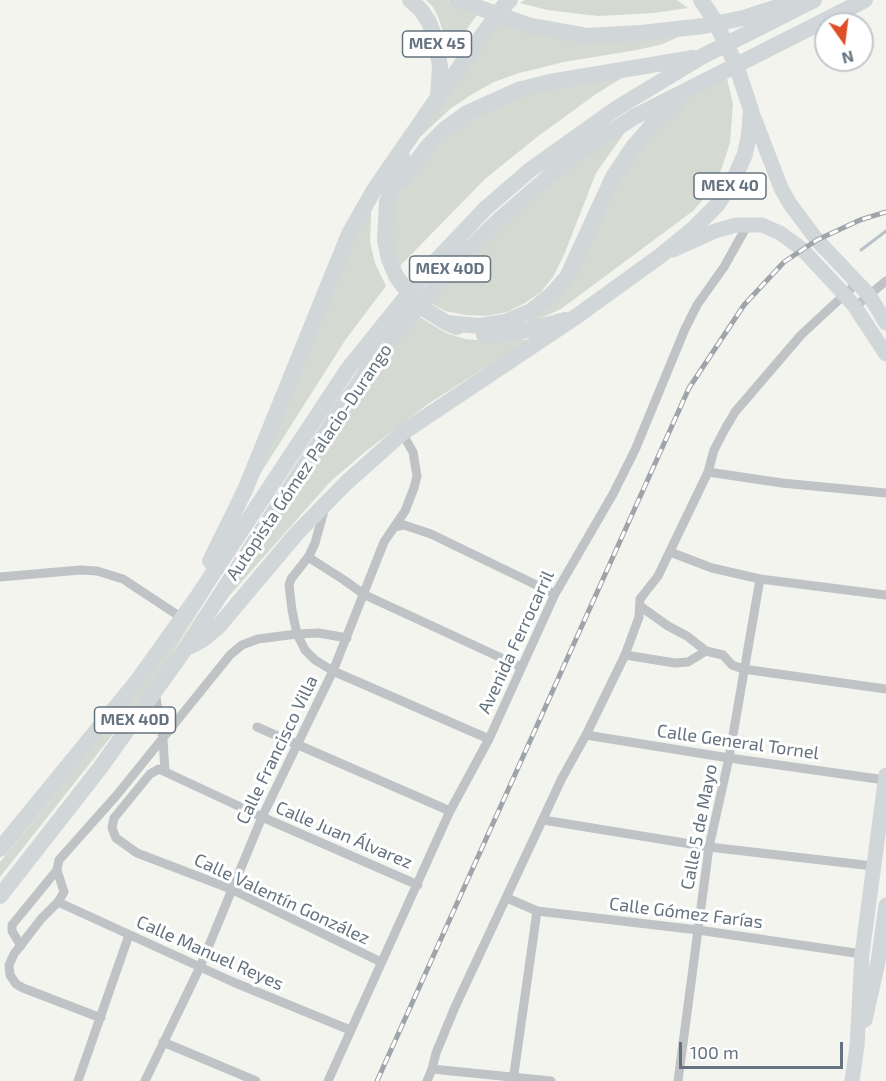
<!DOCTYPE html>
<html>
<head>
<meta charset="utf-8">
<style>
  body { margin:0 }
  #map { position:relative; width:886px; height:1081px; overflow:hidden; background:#f4f4ef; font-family:"Exo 2",sans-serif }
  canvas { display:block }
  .north { position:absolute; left:814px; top:12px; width:60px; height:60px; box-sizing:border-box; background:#fff; border:2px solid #c1c7cc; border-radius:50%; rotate:166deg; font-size:16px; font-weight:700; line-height:24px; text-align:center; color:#64737f }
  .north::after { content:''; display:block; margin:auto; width:21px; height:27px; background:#dc4f27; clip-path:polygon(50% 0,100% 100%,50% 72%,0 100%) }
  .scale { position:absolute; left:679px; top:1042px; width:164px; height:27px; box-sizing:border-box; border:3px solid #64737f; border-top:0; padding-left:8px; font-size:18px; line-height:21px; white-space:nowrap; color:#64737f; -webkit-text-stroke:4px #fff; paint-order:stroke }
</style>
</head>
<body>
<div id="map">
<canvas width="886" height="1081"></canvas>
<div class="north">N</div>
<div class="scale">100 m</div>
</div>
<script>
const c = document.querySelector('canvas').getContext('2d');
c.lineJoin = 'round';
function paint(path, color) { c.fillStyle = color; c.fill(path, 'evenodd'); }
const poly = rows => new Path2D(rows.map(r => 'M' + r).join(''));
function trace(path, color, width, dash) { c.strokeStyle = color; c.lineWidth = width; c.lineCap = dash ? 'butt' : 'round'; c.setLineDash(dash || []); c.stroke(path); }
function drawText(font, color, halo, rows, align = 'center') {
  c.font = font + ' "Exo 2",sans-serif'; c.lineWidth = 6; c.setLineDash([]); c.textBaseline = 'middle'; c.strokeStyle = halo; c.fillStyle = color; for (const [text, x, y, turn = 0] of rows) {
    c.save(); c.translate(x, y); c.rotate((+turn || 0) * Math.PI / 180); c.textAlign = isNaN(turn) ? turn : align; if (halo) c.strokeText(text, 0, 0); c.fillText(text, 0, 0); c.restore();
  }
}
paint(poly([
  [426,0,446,0,480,11,453,48,449,49,438,17,433,7],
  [524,0,677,0,688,8,654,13,598,16,547,10,520,3],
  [506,14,568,29,686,33,663,44,637,50,564,62,519,73,494,82,474,93,450,109,416,141],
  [643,65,596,94,537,137,485,179,400,266,392,245,392,212,397,194,406,177,442,137,504,96],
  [726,74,733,104,730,143,718,179,707,195,693,211,561,309,525,325,529,320,541,310,613,182,683,100],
  [640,111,596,173,564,255,553,277,541,292,525,303,507,312,486,316,465,315,445,311,429,302,537,190],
  [372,197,370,242,375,263,386,286,346,339,243,501],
  [418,316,446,333,465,339,504,342,530,339,428,404,366,451,330,482,215,612,384,359],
  [217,582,152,685,0,877,0,862,146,682]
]), '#d4dad1');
trace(poly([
  [861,250,886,231]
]), '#b7c3c7', 3);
trace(poly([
  [855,307,886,281],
  [708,472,782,483,886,493],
  [325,507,315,543,309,556,291,579,289,585,292,610,297,634,305,650,315,660,333,671,489,739],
  [394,527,404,525,431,534,555,594],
  [670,552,712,568,760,579,886,595],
  [308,557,344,580,365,595,521,667],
  [0,577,80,570,97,571,123,579,182,618],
  [640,606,668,626,687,636,706,651],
  [625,655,675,663,688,662,706,651,723,655,732,665,743,669,886,689],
  [155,692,163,739,165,772],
  [257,727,450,811],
  [586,735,729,758,885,780],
  [543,820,709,847,873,866],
  [507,898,537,911,698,930,862,954],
  [58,902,233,982,350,1030],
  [21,946,12,931,12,925,57,870],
  [381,962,231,889,137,853,116,838,112,828,114,818,150,774,159,769,262,817,418,885],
  [101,1018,23,988,16,984,10,975,9,965,14,954,41,919,58,902,64,892,57,870,59,860,116,796,230,655,242,645,258,639,297,634,319,633,347,638],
  [163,1042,256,1081],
  [432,1069,551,1081],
  [78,1081,129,935],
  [145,1081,200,967,262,817,333,671,384,542,405,511,414,488,417,476,413,452,402,433],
  [328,1081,450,811,489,739,555,594,613,494,635,450,685,329,697,305,724,267,748,224],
  [427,1081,432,1069,436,1053,455,1007,562,778,586,735,625,655,639,617,640,599,658,576,708,472,714,450,725,429,735,412,801,335,857,283],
  [513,1081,537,911],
  [678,1081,709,847,729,758,760,579]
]), '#bfc3c6', 9);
trace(poly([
  [751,110,781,188,790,204,817,240,869,295,886,323],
  [673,250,715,231,736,225,762,225,780,233,802,249,844,294,855,307,886,354],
  [865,1020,878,962,886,905],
  [852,1081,857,1046,862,954,886,775]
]), '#d1d6d9', 15);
trace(poly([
  [410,0,421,10,429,22,436,41,440,67,438,97],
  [457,0,531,26,587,36,641,33,704,26,743,18,790,3],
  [403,159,387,202,385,240,389,259,396,276,407,291,426,310,447,323,457,327],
  [402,180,428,146,445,129,467,113,518,90,550,82,693,58],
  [447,323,479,326,505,322,531,311,551,295,567,277,613,177,633,147,660,116,675,105],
  [484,335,512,334,565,320],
  [210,561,245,490,349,234,374,190,438,97,502,8,510,0],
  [191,646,202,640,218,627,297,533,346,483,402,433,577,316,660,256,693,229,717,205,734,179,745,154,749,135,751,110,736,65,715,21,701,0],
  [0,849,138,680,198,596,348,369,430,267,486,208,530,170,617,108,703,56,814,0],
  [0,896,100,768,185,649,343,406,383,348,459,259,500,219,567,161,634,117,865,0]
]), '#d1d6d9', 16);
const rail = poly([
  [377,1081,689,388,744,305,784,262,817,240,860,220,886,212]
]);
trace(rail, '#9ea4a9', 5);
trace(rail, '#fff', 3, [9]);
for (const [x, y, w] of [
  [437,44,69],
  [730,186,72],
  [450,269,81],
  [135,720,81]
]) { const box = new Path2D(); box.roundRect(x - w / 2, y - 13, w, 26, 4.5); c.fillStyle = '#fff'; c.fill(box); trace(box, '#64737f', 1.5); }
drawText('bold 16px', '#64737f', null, [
  ["MEX 45",437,44],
  ["MEX 40",730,186],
  ["MEX 40D",450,269],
  ["MEX 40D",135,720]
]);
drawText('18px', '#64737f', '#fff', [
  ["Autopista Gómez Palacio-Durango",309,462,-56],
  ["Avenida Ferrocarril",516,642,-65],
  ["Calle General Tornel",738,742,8],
  ["Calle Francisco Villa",277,750,-64],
  ["Calle 5 de Mayo",699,827,-79],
  ["Calle Juan Álvarez",344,835,23],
  ["Calle Valentín González",282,899,25],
  ["Calle Gómez Farías",686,913,7],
  ["Calle Manuel Reyes",210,953,24]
]);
</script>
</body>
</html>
